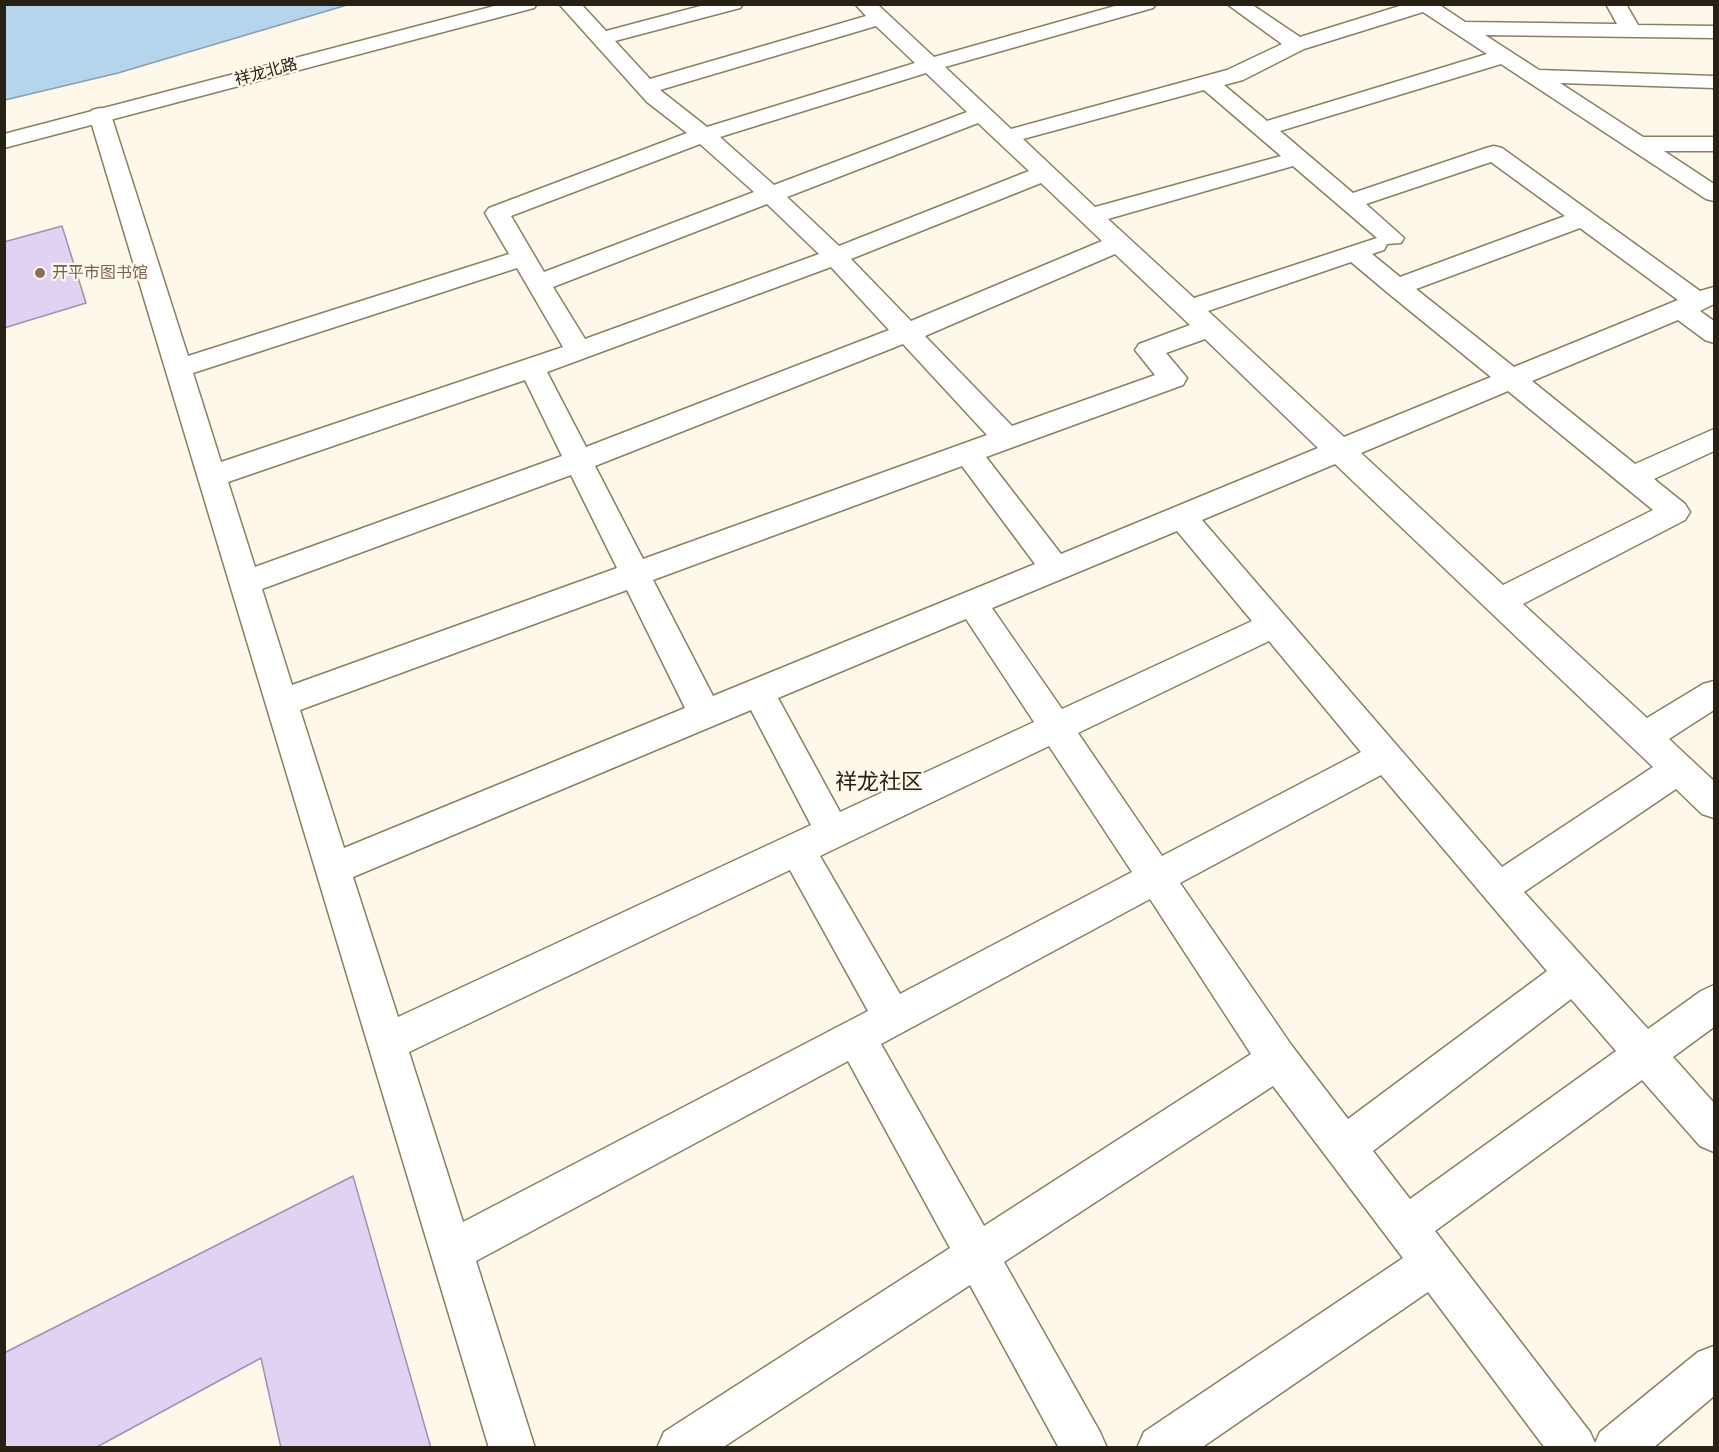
<!DOCTYPE html>
<html>
<head>
<meta charset="utf-8">
<style>
  body { margin:0 }
  #map { position:relative; width:1719px; height:1452px; overflow:hidden; background:#fef8eb; font-family:"Crimson Pro",serif }
  canvas { display:block }
  .frame { position:absolute; inset:0; border:6px solid #272115; pointer-events:none }
</style>
</head>
<body>
<div id="map">
<canvas width="1719" height="1452"></canvas>
<div class="frame"></div>
</div>
<script>
const c = document.querySelector('canvas').getContext('2d');
c.lineJoin = 'round';
function paint(path, color) { c.fillStyle = color; c.fill(path, 'evenodd'); }
const poly = rows => new Path2D(rows.map(r => 'M' + r).join(''));
function trace(path, color, width, dash) { c.strokeStyle = color; c.lineWidth = width; c.lineCap = dash ? 'butt' : 'round'; c.setLineDash(dash || []); c.stroke(path); }
function drawText(font, color, halo, rows, align = 'center') {
  c.font = font + ' "Crimson Pro","Noto Sans SC",serif'; c.lineWidth = 4.5; c.setLineDash([]); c.textBaseline = 'middle'; c.strokeStyle = halo; c.fillStyle = color; for (const [text, x, y, turn = 0] of rows) {
    c.save(); c.translate(x, y); c.rotate((+turn || 0) * Math.PI / 180); c.textAlign = isNaN(turn) ? turn : align; if (halo) c.strokeText(text, 0, 0); c.fillText(text, 0, 0); c.restore();
  }
}
const water = poly([
  [4,5,5,4,347,5,118,73,5,100,4,5]
]);
paint(water, '#b5d5ec');
trace(water, '#8a9fac', 1.5);
const building = poly([
  [62,226,86,303,4,328,4,242,62,226],
  [353,1176,431,1448,281,1448,261,1358,95,1448,4,1448,4,1353,353,1176]
]);
paint(building, '#e1d2f3');
trace(building, '#9f91b0', 1.5);
const minor = poly([
  [559,4,581,4,606,31,708,4,743,4,740,8,615,41,650,79,866,16,855,4,877,4,934,57,1122,4,1156,4,1153,8,945,67,1011,129,1227,70,1282,44,1227,4,1251,4,1300,37,1406,4,1438,4,1465,22,1617,24,1606,4,1626,4,1638,25,1714,26,1714,38,1485,35,1539,70,1714,76,1714,88,1560,83,1643,137,1714,137,1714,151,1664,151,1714,184,1714,201,1706,199,1501,64,1280,131,1353,193,1486,148,1494,146,1502,148,1700,291,1714,287,1714,304,1700,311,1714,321,1714,343,1705,340,1678,320,1532,381,1635,464,1714,429,1714,451,1654,479,1685,504,1690,512,1685,520,1523,604,1647,718,1703,684,1714,681,1714,710,1669,739,1714,781,1714,818,1702,814,1676,789,1524,892,1648,1029,1701,991,1714,985,1714,1027,1673,1057,1714,1103,1714,1152,1700,1146,1642,1080,1435,1231,1590,1432,1595,1443,1600,1432,1698,1352,1714,1346,1714,1396,1653,1448,1545,1448,1428,1292,1201,1448,1137,1448,1144,1432,1403,1258,1273,1086,1004,1262,1100,1432,1107,1448,1059,1448,970,1285,722,1448,657,1448,664,1432,950,1248,848,1061,476,1261,535,1448,489,1448,89,115,92,110,100,108,108,110,111,115,188,356,509,254,485,213,489,208,687,133,647,102,559,4],
  [1423,12,1487,54,1267,121,1224,85,1243,80,1304,49,1423,12],
  [876,26,915,63,707,127,660,90,876,26],
  [926,73,967,112,774,185,720,137,926,73],
  [1204,90,1281,156,1095,207,1023,139,1204,90],
  [978,123,1029,171,839,246,787,197,978,123],
  [700,144,754,192,544,272,511,216,700,144],
  [1491,162,1565,216,1400,277,1372,254,1384,250,1387,244,1401,243,1404,238,1366,204,1491,162],
  [1293,166,1377,238,1194,298,1108,219,1293,166],
  [1041,183,1102,241,911,321,851,259,1041,183],
  [767,204,819,254,585,339,553,287,767,204],
  [1580,228,1678,300,1514,367,1416,289,1580,228],
  [1115,254,1190,325,1139,344,1135,350,1155,375,1012,426,925,336,1115,254],
  [1351,262,1388,293,1491,377,1344,437,1208,311,1351,262],
  [831,267,889,330,586,447,547,372,831,267],
  [517,268,563,347,221,462,193,373,517,268],
  [1205,339,1318,448,1061,554,986,457,1183,385,1187,378,1166,353,1205,339],
  [903,344,987,435,643,559,595,466,903,344],
  [525,380,562,456,255,567,228,482,525,380],
  [1508,391,1653,510,1503,585,1361,453,1508,391],
  [1335,464,1653,767,1502,867,1202,520,1335,464],
  [962,466,1035,564,713,696,653,580,962,466],
  [571,475,617,568,292,685,262,589,571,475],
  [1177,531,1252,621,1062,709,992,608,1177,531],
  [627,590,685,708,344,848,300,710,627,590],
  [966,619,1034,722,840,812,778,698,966,619],
  [1269,641,1361,752,1162,856,1078,733,1269,641],
  [751,710,811,825,398,1017,353,877,751,710],
  [1049,746,1132,872,900,994,820,856,1049,746],
  [1381,775,1547,971,1348,1119,1292,1046,1180,883,1381,775],
  [790,870,868,1011,463,1222,409,1052,790,870],
  [1150,899,1251,1054,984,1226,881,1044,1150,899],
  [1571,999,1616,1051,1410,1199,1373,1151,1571,999]
]);
const tertiary = poly([
  [502,4,537,4,534,8,4,148,4,134,502,4]
]);
trace(minor, '#8c7f61', 3);
trace(tertiary, '#8c7f61', 3);
paint(minor, '#fff');
paint(tertiary, '#fff');
for (const [x, y, r, color] of [
  [40,273,6,"#8d6e63"]
]) { const dot = new Path2D(); dot.arc(x, y, r, 0, 2 * Math.PI); c.fillStyle = color; c.fill(dot); trace(dot, '#fef8eb', 2); }
drawText('16px', '#272115', '#fef8eb', [
  ["祥龙北路",266,72,-15]
]);
drawText('16px', '#785e54', '#fef8eb', [
  ["开平市图书馆",52,273]
], 'left');
drawText('22px', '#272115', '#fef8eb', [
  ["祥龙社区",879,782]
]);
</script>
</body>
</html>
